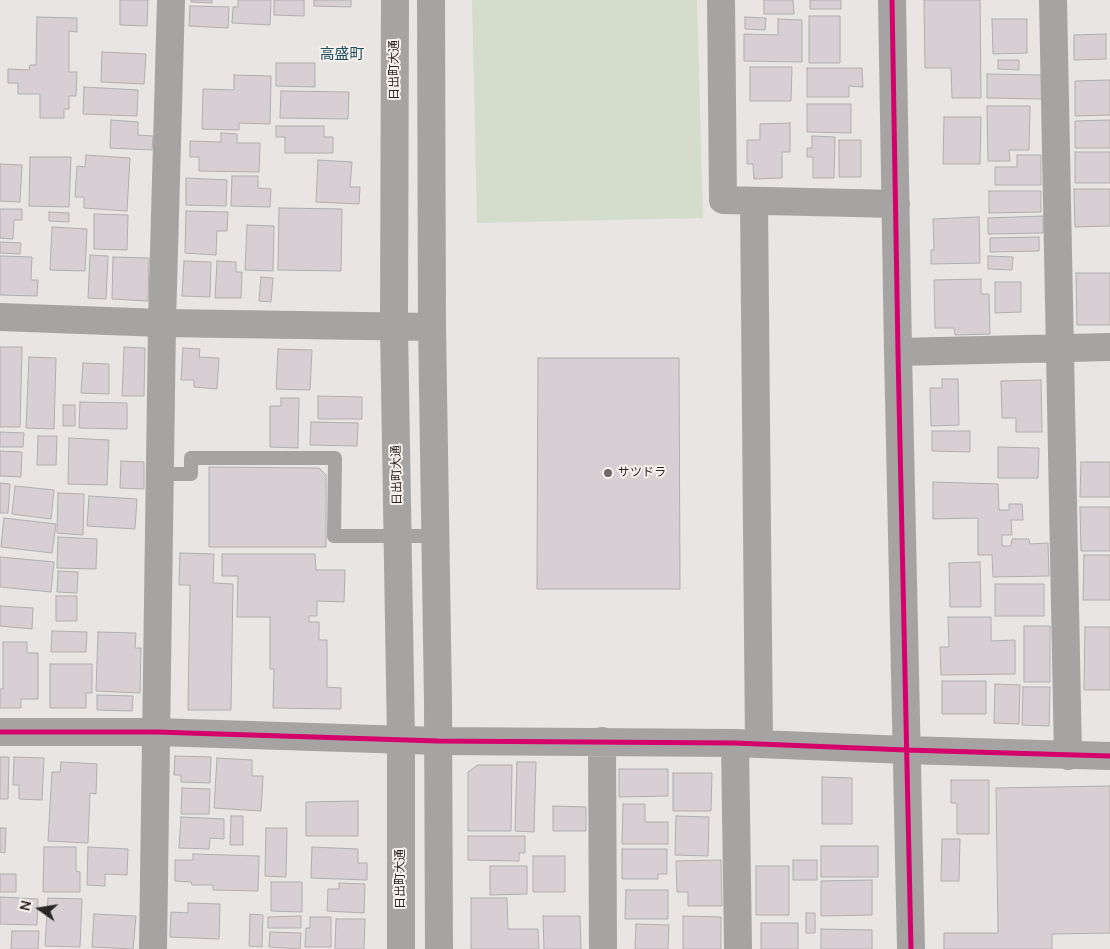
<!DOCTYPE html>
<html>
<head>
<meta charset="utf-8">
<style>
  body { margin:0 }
  #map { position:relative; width:1110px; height:949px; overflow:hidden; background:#e8e5e2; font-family:Manrope,sans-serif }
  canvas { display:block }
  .north { position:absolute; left:15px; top:884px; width:50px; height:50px; -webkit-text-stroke:4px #f8f1ec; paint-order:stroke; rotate:283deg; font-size:14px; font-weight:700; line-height:20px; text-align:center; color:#2a2826 }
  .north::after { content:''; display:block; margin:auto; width:18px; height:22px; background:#2a2826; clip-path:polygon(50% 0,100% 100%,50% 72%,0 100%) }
</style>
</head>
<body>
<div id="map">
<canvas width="1110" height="949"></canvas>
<div class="north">N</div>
</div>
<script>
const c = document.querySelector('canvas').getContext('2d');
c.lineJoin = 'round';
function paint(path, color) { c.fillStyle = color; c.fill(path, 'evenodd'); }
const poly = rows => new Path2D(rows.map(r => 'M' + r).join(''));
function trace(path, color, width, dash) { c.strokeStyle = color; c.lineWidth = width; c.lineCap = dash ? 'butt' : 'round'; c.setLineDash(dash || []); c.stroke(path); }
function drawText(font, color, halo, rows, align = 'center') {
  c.font = font + ' Manrope,"Noto Sans JP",sans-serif'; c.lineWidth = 4; c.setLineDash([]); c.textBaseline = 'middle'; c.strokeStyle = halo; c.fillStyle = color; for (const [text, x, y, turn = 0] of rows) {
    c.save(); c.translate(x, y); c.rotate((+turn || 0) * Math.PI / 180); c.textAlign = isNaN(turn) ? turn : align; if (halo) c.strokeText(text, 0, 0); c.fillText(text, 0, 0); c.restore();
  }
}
paint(poly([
  [472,0,697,0,703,218,477,223]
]), '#d4dccb');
const building = poly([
  [120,0,148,0,147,26,120,25,120,0],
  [191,0,212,0,212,3,191,2,191,0],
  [238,0,271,0,270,25,232,23,233,7,238,7,238,0],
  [274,0,304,0,304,16,274,15,274,0],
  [314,0,351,0,351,7,314,6,314,0],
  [764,0,793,0,794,14,764,14,764,0],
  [810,0,841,0,841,9,810,9,810,0],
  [924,0,980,0,981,98,952,98,951,68,925,68,924,0],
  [190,6,229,7,228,28,189,26,190,6],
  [809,16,840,16,840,63,809,63,809,16],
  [37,17,77,18,77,32,69,31,69,72,77,72,76,96,69,96,69,109,64,109,64,118,40,118,40,94,18,94,18,83,8,83,8,69,29,70,30,65,36,65,37,17],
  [745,17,766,18,765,30,745,29,745,17],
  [778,19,802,20,802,62,744,61,744,34,778,35,778,19],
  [992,19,1027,19,1027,53,993,54,992,19],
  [1106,34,1106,59,1074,60,1074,35,1106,34],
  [102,52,146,54,144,84,101,82,102,52],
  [998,60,1019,60,1019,70,998,69,998,60],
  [276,63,315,63,315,87,276,86,276,63],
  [750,67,792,67,791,101,750,101,750,67],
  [807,68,862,68,863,87,849,86,849,97,807,97,807,68],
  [987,74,1042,75,1042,99,987,98,987,74],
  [234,75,271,76,270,124,239,123,239,130,202,129,203,89,234,90,234,75],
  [1110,80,1110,115,1075,116,1075,81,1110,80],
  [84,87,138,90,137,116,83,114,84,87],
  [281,91,349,92,348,119,280,118,281,91],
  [807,104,851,104,851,133,807,132,807,104],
  [987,106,1030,106,1029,150,1009,150,1010,161,988,161,987,106],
  [944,117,981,117,980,164,943,164,944,117],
  [111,120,138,122,138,135,153,136,152,150,110,148,111,120],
  [1110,120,1110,148,1075,148,1075,121,1110,120],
  [790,123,790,152,782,152,782,178,754,179,753,164,747,164,747,140,760,140,760,124,790,123],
  [276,126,324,126,324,137,333,137,333,153,285,153,285,137,276,137,276,126],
  [221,133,237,134,237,143,260,143,259,172,199,171,199,157,190,157,190,141,221,142,221,133],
  [812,136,835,137,834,178,813,178,813,157,807,157,807,148,812,148,812,136],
  [839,140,861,140,861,177,839,177,839,140],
  [1075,152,1110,152,1110,183,1075,183,1075,152],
  [86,155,130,158,127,211,84,208,84,197,75,197,77,166,85,167,86,155],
  [1017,155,1041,155,1041,185,995,185,995,167,1017,167,1017,155],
  [30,157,71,157,69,207,29,206,30,157],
  [318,160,352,162,350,187,360,187,359,204,316,202,318,160],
  [0,164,22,165,20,202,0,201,0,164],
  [232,176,258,176,258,188,271,189,270,207,231,206,232,176],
  [186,178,227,180,226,206,186,205,186,178],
  [1074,189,1110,189,1110,226,1075,227,1074,189],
  [989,191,1041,191,1041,212,989,213,989,191],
  [279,208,342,209,341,271,278,270,279,208],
  [0,209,22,209,22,220,14,220,13,239,0,238,0,209],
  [186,211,228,212,227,231,217,231,216,255,185,253,186,211],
  [49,212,69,213,69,222,49,221,49,212],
  [94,214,128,215,127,250,94,249,94,214],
  [1043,216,1043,233,988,234,988,218,1043,216],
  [979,217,980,263,931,264,931,250,934,250,933,219,979,217],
  [247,225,274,226,273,271,245,270,247,225],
  [52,227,87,229,85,271,50,270,52,227],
  [1039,237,1039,251,990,252,990,238,1039,237],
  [0,242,21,243,20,254,0,253,0,242],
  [90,255,108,256,106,299,88,298,90,255],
  [0,256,32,257,31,280,38,280,37,296,0,295,0,256],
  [988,256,1013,257,1012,270,988,269,988,256],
  [113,257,149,258,148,301,112,299,113,257],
  [184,261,211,262,210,297,182,296,184,261],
  [217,261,236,262,236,272,242,272,241,298,215,298,217,261],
  [1076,273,1110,273,1110,325,1077,325,1076,273],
  [261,277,273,278,271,302,259,301,261,277],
  [981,279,981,294,989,294,990,334,955,335,954,328,935,328,934,280,981,279],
  [995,282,1021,282,1021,312,995,313,995,282],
  [0,347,22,347,20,427,0,427,0,347],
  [124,347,145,348,144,396,122,396,124,347],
  [183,348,200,349,199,357,219,358,217,389,194,387,194,380,181,380,183,348],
  [278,349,312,350,310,390,276,389,278,349],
  [29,357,56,358,54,429,26,428,29,357],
  [538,358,679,358,680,589,537,589,538,358],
  [83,363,109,364,109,394,81,393,83,363],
  [942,379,958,379,959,425,931,426,930,388,942,388,942,379],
  [1041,380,1042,432,1016,432,1016,418,1002,418,1001,381,1041,380],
  [318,396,362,397,362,419,318,419,318,396],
  [281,398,299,398,298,448,270,447,270,406,281,406,281,398],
  [80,402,127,403,127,429,79,428,80,402],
  [63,405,75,405,75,426,63,426,63,405],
  [311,422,358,423,357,446,310,445,311,422],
  [932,431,970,431,970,452,932,451,932,431],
  [0,432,24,433,23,447,0,447,0,432],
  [38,436,57,436,56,465,37,465,38,436],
  [69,438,109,440,107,485,68,484,69,438],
  [998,447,1039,448,1038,478,998,478,998,447],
  [0,451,22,452,21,477,0,476,0,451],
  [121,461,144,462,144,489,120,488,121,461],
  [1081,462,1110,462,1110,497,1080,497,1081,462],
  [209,467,319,468,326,475,326,547,209,547,209,467],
  [933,482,998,484,999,510,1009,510,1009,504,1022,504,1023,520,1011,520,1012,535,1002,535,1002,546,1011,546,1012,539,1029,539,1030,544,1048,543,1049,576,993,577,992,555,978,555,978,518,933,519,933,482],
  [0,483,10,484,8,513,0,513,0,483],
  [15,486,54,490,51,519,12,514,15,486],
  [58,493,84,494,83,535,57,533,58,493],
  [89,496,137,499,135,529,87,526,89,496],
  [1080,507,1110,507,1110,551,1081,551,1080,507],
  [4,518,56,524,52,553,1,547,4,518],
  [58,537,97,539,96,569,57,568,58,537],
  [180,553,214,554,213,583,233,584,231,710,188,710,190,585,179,585,180,553],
  [222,554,315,554,316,570,345,570,344,602,317,601,317,616,309,616,309,622,319,622,319,640,327,640,327,687,341,688,341,709,273,708,274,669,270,669,270,617,237,617,238,576,222,576,222,554],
  [1084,555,1110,555,1110,600,1083,600,1084,555],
  [0,557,54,562,51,592,0,587,0,557],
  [980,562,981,607,950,607,949,563,980,562],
  [58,571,78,572,77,593,57,592,58,571],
  [995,584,1044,584,1044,616,995,616,995,584],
  [56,596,77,596,77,621,56,621,56,596],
  [0,606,33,608,32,629,0,626,0,606],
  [948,617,991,617,991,641,1015,640,1015,674,941,675,940,647,949,647,948,617],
  [1024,626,1050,626,1050,682,1024,682,1024,626],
  [1085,627,1110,627,1110,690,1084,690,1085,627],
  [52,631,87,632,86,652,51,652,52,631],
  [98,632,136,633,135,648,141,648,140,693,96,691,98,632],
  [3,642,27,642,27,653,38,653,38,699,21,699,21,708,0,708,0,689,3,689,3,642],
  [50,664,92,664,92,693,86,693,86,708,50,708,50,664],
  [942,681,986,681,986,714,942,714,942,681],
  [995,684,1020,685,1019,724,994,723,995,684],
  [1023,687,1050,687,1049,726,1022,725,1023,687],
  [97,695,133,696,132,711,97,710,97,695],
  [175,756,211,757,210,783,181,782,181,775,174,775,175,756],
  [0,757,9,757,8,799,0,799,0,757],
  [14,757,44,758,42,800,19,799,19,785,13,785,14,757],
  [217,758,252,760,252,776,263,776,261,811,214,808,217,758],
  [61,762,97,764,96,794,90,793,88,843,48,841,52,772,60,772,61,762],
  [517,762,536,762,534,832,515,831,517,762],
  [478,765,512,765,511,831,468,831,468,772,478,765],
  [619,769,668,769,668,796,619,797,619,769],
  [673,773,712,773,711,811,673,811,673,773],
  [822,777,852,778,852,824,822,824,822,777],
  [951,780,989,780,989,834,957,834,957,803,951,803,951,780],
  [1110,786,1110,933,1052,934,1052,949,944,949,944,933,998,933,996,788,1110,786],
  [182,788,210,789,209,814,181,814,182,788],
  [358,801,358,836,306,836,306,802,358,801],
  [623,804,645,804,645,822,668,822,668,844,622,844,623,804],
  [553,806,586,807,586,831,553,831,553,806],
  [231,816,243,816,243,845,230,845,231,816],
  [676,816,709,817,708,856,675,855,676,816],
  [181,817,224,819,224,839,210,838,209,849,179,848,181,817],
  [0,828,6,828,5,853,0,852,0,828],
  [266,828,287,828,286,877,265,876,266,828],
  [468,836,525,836,525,853,519,853,519,861,468,860,468,836],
  [942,839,960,839,959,881,941,881,942,839],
  [821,846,878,846,878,877,821,877,821,846],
  [44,847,76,847,76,871,80,872,80,892,43,892,44,847],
  [88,847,128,849,127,875,105,874,105,886,87,885,88,847],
  [312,847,358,849,358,863,367,863,367,880,311,878,312,847],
  [622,849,667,849,667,874,658,874,658,879,622,879,622,849],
  [193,854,259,856,258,891,213,890,213,885,192,885,191,882,175,881,175,860,193,860,193,854],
  [533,856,565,856,565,892,533,892,533,856],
  [721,860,722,906,688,906,688,892,677,892,676,861,721,860],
  [793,860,817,860,817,880,793,880,793,860],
  [490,866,527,866,527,894,490,895,490,866],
  [756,866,789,866,789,915,756,915,756,866],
  [0,874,16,874,16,892,0,892,0,874],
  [872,880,872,915,821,916,821,881,872,880],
  [271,882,302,882,302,912,271,911,271,882],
  [339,883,365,884,364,913,327,911,328,889,339,889,339,883],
  [626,890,668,890,668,919,625,919,626,890],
  [0,897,38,899,37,925,0,924,0,897],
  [48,898,82,899,80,947,45,946,48,898],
  [471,898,507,898,508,929,538,929,539,949,471,949,471,898],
  [188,903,220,904,219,939,170,937,171,912,188,913,188,903],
  [806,913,815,913,815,933,806,933,806,913],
  [94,914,136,916,133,949,92,947,94,914],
  [250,914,263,915,262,947,249,946,250,914],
  [301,916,301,928,268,928,268,917,301,916],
  [543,916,580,916,581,949,544,949,543,916],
  [683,916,721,917,721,949,683,949,683,916],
  [310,917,331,917,331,947,305,947,306,928,310,928,310,917],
  [336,919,365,919,364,949,335,949,336,919],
  [761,923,798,923,798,949,761,949,761,923],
  [636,924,669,925,668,949,635,949,636,924],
  [821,929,872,930,872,949,821,949,821,929],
  [12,931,39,931,38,949,11,949,12,931],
  [270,932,301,933,300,949,269,947,270,932]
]);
paint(building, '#d7cfd4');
trace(building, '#b0aead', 1);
trace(poly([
  [160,474,191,474,191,458,335,458,334,536,435,536]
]), '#a6a4a3', 14);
trace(poly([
  [721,0,723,200,896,204],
  [892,0,898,352,911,949],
  [1053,0,1068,756],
  [754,201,759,744],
  [0,317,162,323,432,327],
  [898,352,1110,347],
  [0,732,157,732,438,741,735,743,906,750,1110,756],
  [602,741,603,949],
  [735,743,738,949],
  [153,949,162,323,171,0]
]), '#a6a4a3', 28);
trace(poly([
  [395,0,394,327,401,740,401,949],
  [431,0,432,327,438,701,439,949]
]), '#a6a4a3', 28);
trace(poly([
  [892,0,898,352,911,949],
  [0,732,157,732,438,741,735,743,906,750,1110,756]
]), '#d6006c', 5);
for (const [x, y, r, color] of [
  [608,473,5,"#6c6a68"]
]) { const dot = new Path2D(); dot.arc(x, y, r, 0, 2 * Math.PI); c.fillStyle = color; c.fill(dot); trace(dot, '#f8f1ec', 2); }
drawText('12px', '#2a2826', '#f8f1ec', [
  ["日出町大通",395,70,-90],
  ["日出町大通",397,475,-91],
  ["日出町大通",401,879,-90]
]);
drawText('12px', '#2a2826', '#f8f1ec', [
  ["サツドラ",618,473]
], 'left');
drawText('15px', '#1c4e5f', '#f8f1ec', [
  ["高盛町",342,55]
]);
</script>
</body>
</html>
